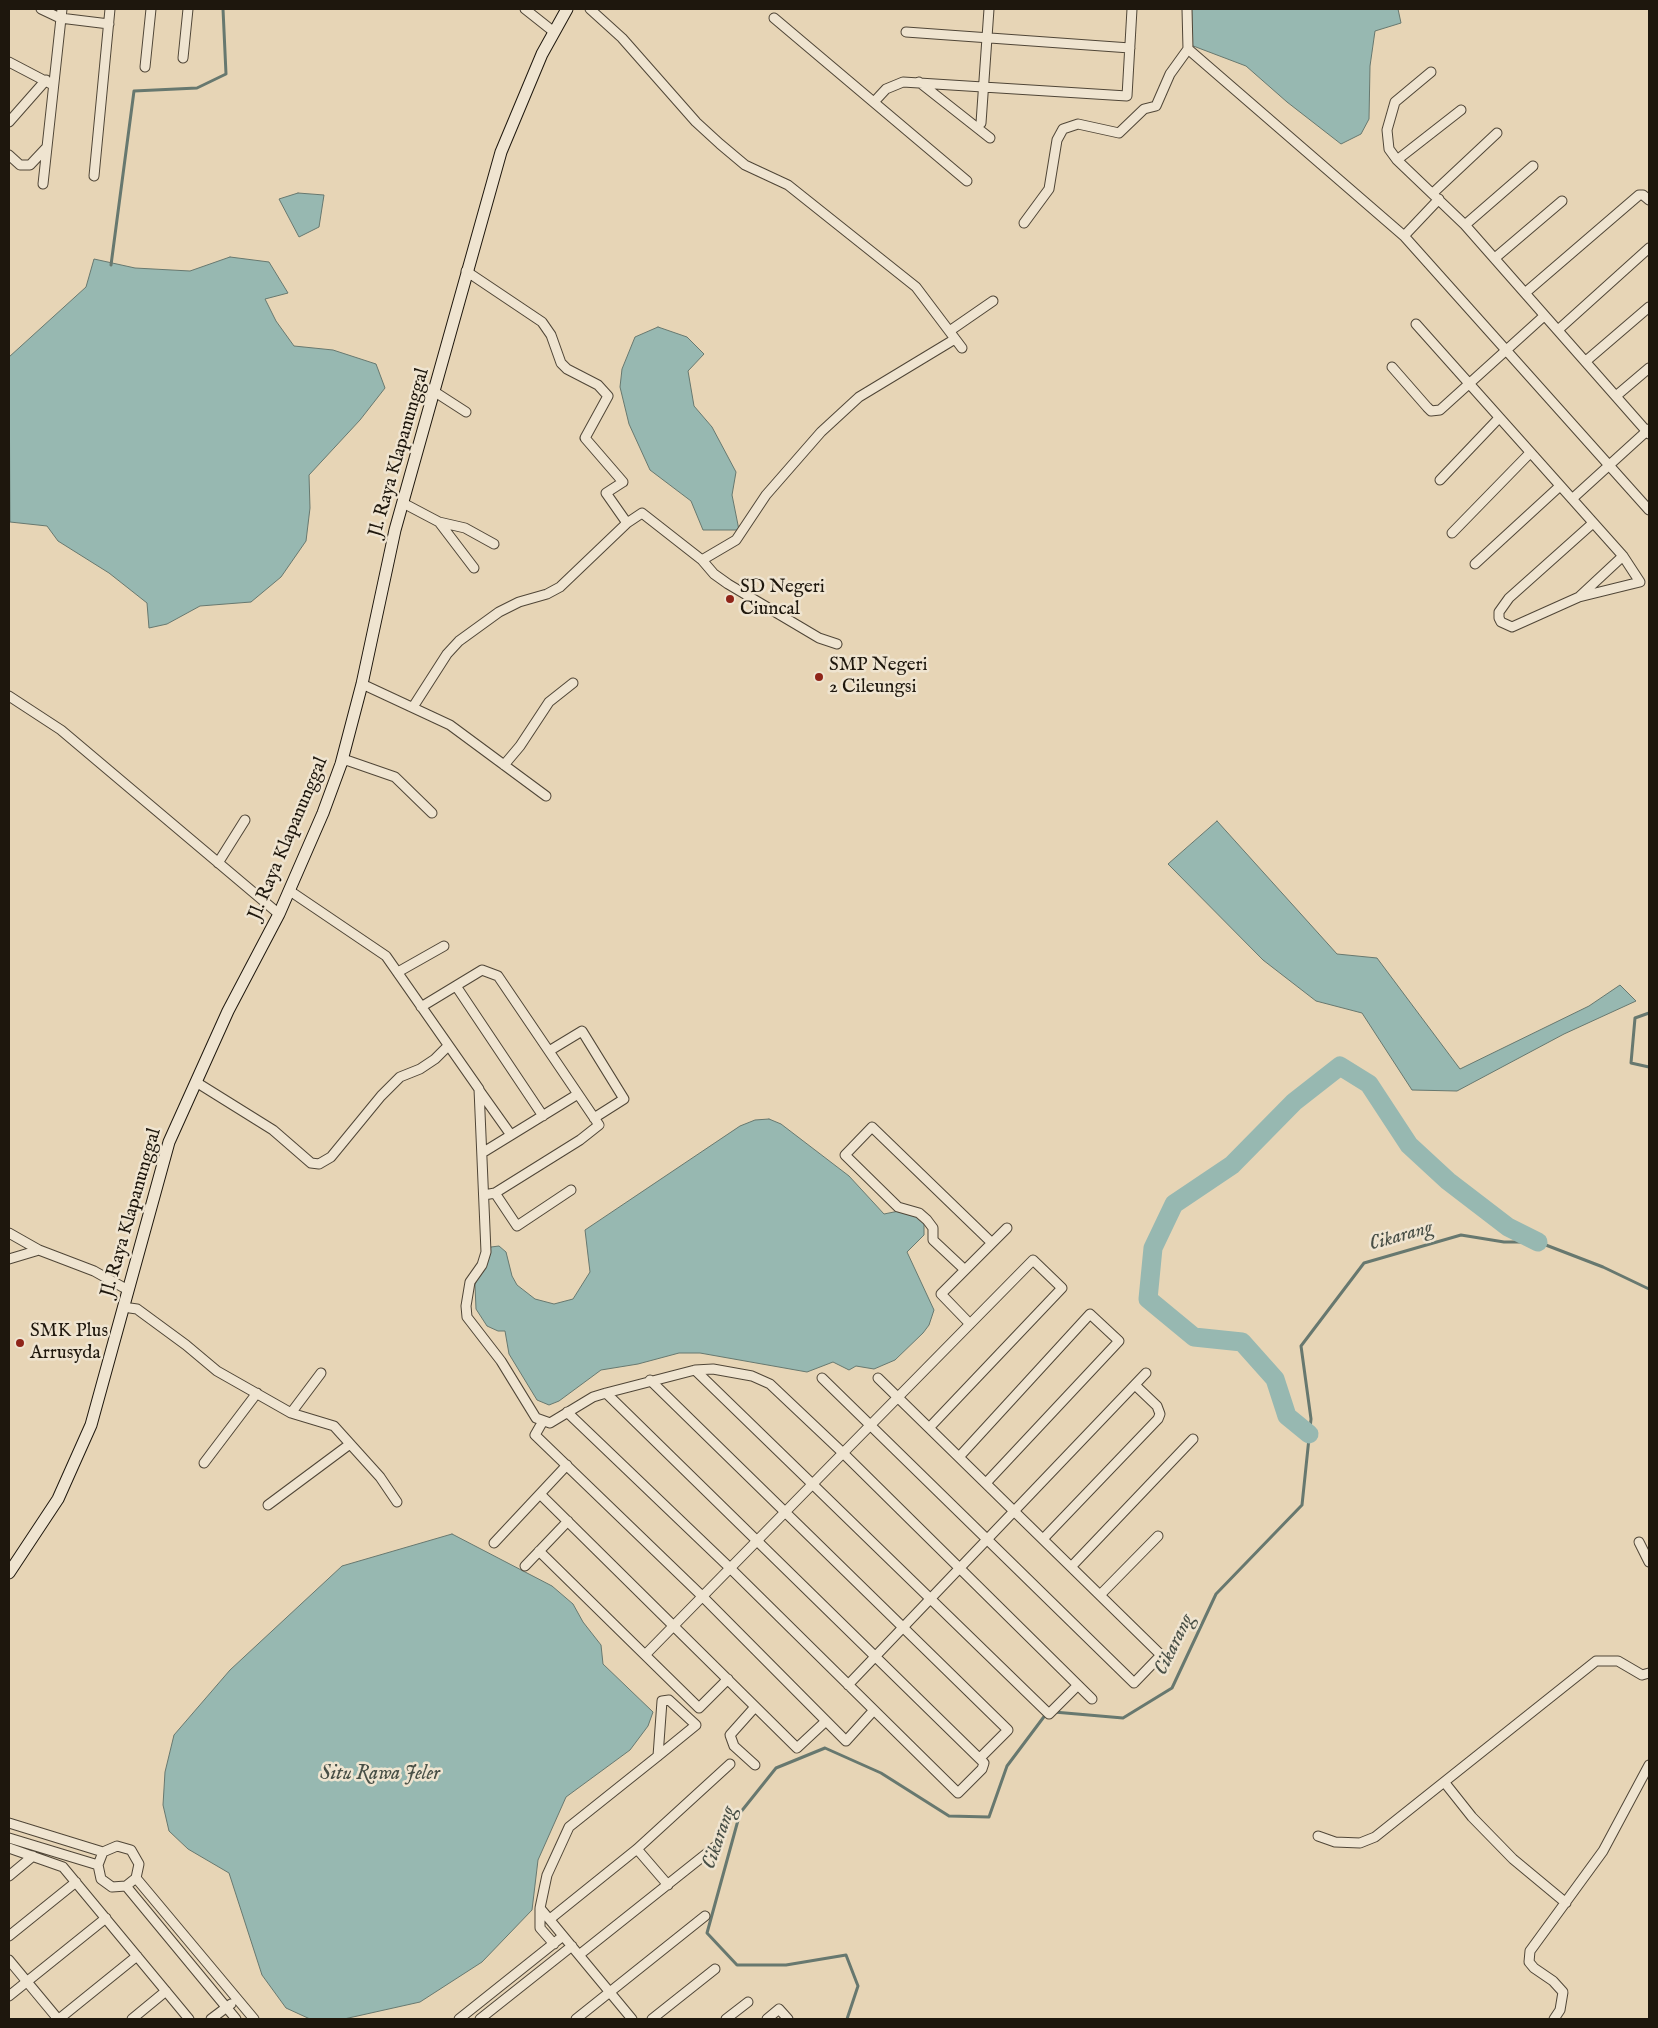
<!DOCTYPE html>
<html>
<head>
<meta charset="utf-8">
<style>
  body { margin:0 }
  #map { position:relative; width:1658px; height:2028px; overflow:hidden; background:#e7d5b6; font-family:"IM FELL English",serif }
  canvas { display:block }
  .frame { position:absolute; inset:0; border:10px solid #1e170d; pointer-events:none }
</style>
</head>
<body>
<div id="map">
<canvas width="1658" height="2028"></canvas>
<div class="frame"></div>
</div>
<script>
const c = document.querySelector('canvas').getContext('2d');
c.lineJoin = 'round';
function paint(path, color) { c.fillStyle = color; c.fill(path, 'evenodd'); }
const poly = rows => new Path2D(rows.map(r => 'M' + r).join(''));
function trace(path, color, width, dash) { c.strokeStyle = color; c.lineWidth = width; c.lineCap = dash ? 'butt' : 'round'; c.setLineDash(dash || []); c.stroke(path); }
function drawText(font, color, halo, rows, align = 'center') {
  c.font = font + ' "IM FELL English",serif'; c.lineWidth = 5; c.setLineDash([]); c.textBaseline = 'middle'; c.strokeStyle = halo; c.fillStyle = color; for (const [text, x, y, turn = 0] of rows) {
    c.save(); c.translate(x, y); c.rotate((+turn || 0) * Math.PI / 180); c.textAlign = isNaN(turn) ? turn : align; if (halo) c.strokeText(text, 0, 0); c.fillText(text, 0, 0); c.restore();
  }
}
const water = poly([
  [1189,9,1398,9,1401,23,1375,31,1370,66,1369,119,1361,134,1341,144,1287,102,1246,66,1188,44,1189,9],
  [298,193,324,195,319,227,299,237,279,199,298,193],
  [230,257,269,262,288,293,265,299,276,321,294,346,333,350,376,364,385,388,360,420,309,475,310,508,306,541,281,577,251,602,200,606,167,624,149,628,147,603,109,573,58,541,47,526,10,522,9,357,86,287,94,259,135,268,190,271,230,257],
  [658,327,687,337,704,354,688,371,694,406,712,427,736,472,732,495,739,530,703,530,691,501,650,470,629,424,620,387,622,369,635,337,658,327],
  [1217,821,1337,954,1377,958,1460,1069,1589,1006,1620,985,1636,1001,1564,1034,1457,1091,1412,1090,1362,1013,1316,1001,1263,960,1168,864,1217,821],
  [769,1119,781,1124,849,1176,884,1214,904,1210,919,1218,924,1224,924,1235,907,1252,934,1310,929,1325,923,1333,895,1360,874,1369,856,1366,849,1370,833,1362,807,1372,700,1353,679,1353,638,1364,601,1370,559,1401,549,1405,537,1400,509,1354,505,1331,498,1331,487,1326,476,1309,475,1285,481,1265,491,1247,499,1246,506,1252,512,1276,517,1285,535,1299,554,1304,573,1299,590,1272,585,1230,740,1126,755,1120,769,1119],
  [452,1534,552,1586,573,1604,583,1622,601,1645,603,1664,653,1712,648,1726,630,1750,566,1797,538,1860,532,1910,482,1962,420,2002,344,2019,310,2019,286,2008,262,1975,229,1873,188,1849,169,1831,163,1805,165,1772,174,1735,230,1670,342,1566,452,1534]
]);
paint(water, '#97b8b1');
trace(water, '#67786f', 1);
trace(poly([
  [111,265,134,91,197,88,226,74,223,9],
  [1649,1013,1635,1018,1631,1063,1649,1067],
  [1054,1712,1123,1718,1172,1688,1216,1594,1302,1505,1311,1419,1301,1346,1364,1263,1461,1235,1504,1242,1538,1242,1603,1267,1649,1289],
  [847,2019,858,1986,846,1955,786,1965,737,1965,707,1933,740,1813,776,1768,825,1748,881,1773,949,1816,989,1817,1007,1766,1046,1714]
]), '#67786f', 3);
trace(poly([
  [1309,1434,1287,1416,1275,1379,1242,1342,1194,1337,1148,1299,1153,1248,1174,1204,1232,1165,1294,1102,1340,1066,1369,1084,1409,1145,1448,1181,1508,1227,1538,1242]
]), '#97b8b1', 19);
const street = poly([
  [41,9,60,18,109,24],
  [525,9,554,32],
  [590,9,622,38,696,122,720,144,745,165,788,185,916,287,962,348],
  [1187,9,1188,49,1404,236,1649,510],
  [774,18,967,181],
  [906,32,1130,48],
  [183,58,188,9],
  [9,62,51,84],
  [145,67,151,9],
  [1431,72,1395,102,1387,130,1389,149,1397,160,1465,225,1649,434],
  [919,82,990,138],
  [874,102,886,89,903,82,1127,96,1132,9],
  [9,122,46,80],
  [981,123,989,9],
  [9,155,20,165,30,165,46,148],
  [1397,160,1461,110],
  [94,176,110,9],
  [43,184,62,9],
  [1433,193,1497,133],
  [1024,223,1049,189,1057,140,1063,129,1078,124,1119,133,1144,109,1156,106,1170,74,1188,49],
  [1465,225,1533,166],
  [1404,236,1439,199],
  [1495,258,1562,201],
  [466,271,542,322,551,335,561,363,567,369,598,385,608,396,585,438,623,482,606,493,627,523],
  [1525,293,1639,195,1643,195,1649,200],
  [1416,324,1623,556,1640,582,1579,597],
  [951,330,993,301],
  [1558,330,1649,248],
  [1586,361,1649,307],
  [1392,367,1427,407,1431,411,1440,410,1544,316],
  [435,392,466,412],
  [1616,396,1649,368],
  [1440,480,1499,418],
  [1572,499,1649,429],
  [403,503,439,522,465,528,494,544],
  [439,522,474,568],
  [1593,523,1509,598,1499,612,1499,618,1501,622,1512,627,1579,597,1623,556],
  [1452,533,1530,453],
  [702,560,736,540,766,495,821,432,859,397,955,339],
  [1475,564,1560,486],
  [362,684,450,725,546,796],
  [9,696,61,730,279,914],
  [413,707,447,654,459,641,499,612,519,602,547,594,560,587,627,523,642,513,702,560,714,574,728,584,819,638,837,644],
  [341,764,346,760,395,777,432,813],
  [504,765,520,746,549,702,573,683],
  [218,863,245,820],
  [290,891,386,956,479,1089,486,1252,482,1265,470,1282,466,1306,467,1317,501,1361,536,1418,550,1423,593,1397,606,1393,695,1370,713,1369,752,1376,770,1384,843,1453,1033,1260,1062,1288,929,1428],
  [398,972,444,946],
  [456,986,543,1116],
  [421,1007,482,970,498,976,599,1125,580,1140,495,1193,484,1195],
  [549,1051,582,1031,624,1099,594,1118],
  [196,1082,273,1130,311,1163,319,1164,331,1157,381,1096,400,1077,420,1069,435,1059,448,1046],
  [479,1090,511,1135],
  [482,1153,578,1094],
  [495,1193,517,1226,571,1190],
  [9,1233,39,1250,94,1271,128,1290],
  [9,1259,39,1250],
  [965,1270,933,1240,933,1228,927,1220,919,1213,898,1207,845,1155,872,1127,992,1243],
  [123,1307,137,1309,186,1345,217,1371,291,1413,334,1426,380,1477,397,1502],
  [970,1324,941,1294,1007,1228],
  [695,1370,1049,1714,1078,1685],
  [822,1378,1134,1683,1161,1655,878,1378],
  [650,1380,1008,1730,980,1758],
  [567,1412,730,1568,958,1793,982,1769,984,1763,606,1393],
  [291,1413,321,1373],
  [543,1421,535,1435,702,1596,846,1741,874,1710],
  [959,1457,1090,1314,1119,1341,986,1483],
  [204,1463,257,1393],
  [540,1494,797,1748,826,1721],
  [268,1505,350,1444],
  [1043,1539,1158,1419,1160,1414,1157,1406,1135,1385],
  [1639,1542,1649,1562],
  [494,1543,567,1465],
  [539,1551,699,1708,728,1679],
  [525,1566,568,1521],
  [1071,1567,1193,1439],
  [1100,1595,1158,1536],
  [645,1655,843,1453,1092,1699],
  [848,1685,1146,1373],
  [755,1765,734,1746,730,1735,755,1707],
  [1445,1783,1472,1817,1513,1859,1566,1903],
  [9,1823,103,1852,117,1846,131,1850,139,1864,136,1878,126,1886,112,1887,101,1879,98,1865,103,1852],
  [1318,1836,1335,1842,1360,1843,1375,1837,1596,1661,1618,1661,1642,1675,1649,1673],
  [9,1838,98,1865],
  [9,1848,63,1867,189,2019],
  [637,1849,668,1885],
  [9,1876,33,1856],
  [136,1878,254,2019],
  [126,1886,236,2019],
  [540,1908,540,1928,554,1944],
  [550,1919,637,1849,730,1764],
  [9,1936,76,1882],
  [579,1955,716,1846],
  [9,1960,58,2019],
  [9,1996,106,1918],
  [59,2019,137,1956],
  [132,2019,166,1991],
  [211,2019,231,2004],
  [459,2019,563,1936],
  [480,2019,572,1946],
  [576,2019,705,1916],
  [632,2019,540,1908,547,1875,569,1827,658,1756,696,1725,669,1700,662,1701,658,1756],
  [652,2019,715,1969],
  [726,2019,748,2002],
  [767,2019,779,2009,788,2019],
  [1554,2019,1560,2010,1563,1992,1553,1981,1534,1968,1529,1962,1530,1951,1603,1851,1649,1765]
]);
const secondary = poly([
  [9,1573,58,1499,91,1425,169,1142,228,1011,279,914,323,813,341,764,362,684,395,530,501,152,542,54,567,9]
]);
trace(street, '#504637', 11);
trace(secondary, '#1e170d', 13);
trace(street, '#efe4d0', 9);
trace(secondary, '#efe4d0', 11);
for (const [x, y, r, color] of [
  [730,599,5,"#8f2418"],
  [819,677,5,"#8f2418"],
  [20,1343,5,"#8f2418"]
]) { const dot = new Path2D(); dot.arc(x, y, r, 0, 2 * Math.PI); c.fillStyle = color; c.fill(dot); trace(dot, '#efe4d0', 2); }
drawText('19px', '#1e170d', '#efe4d0', [
  ["Jl. Raya Klapanunggal",400,453,-74],
  ["Jl. Raya Klapanunggal",289,839,-67],
  ["Jl. Raya Klapanunggal",132,1213,-74]
]);
drawText('19px', '#1e170d', '#efe4d0', [
  ["SD Negeri",740,588],
  ["Ciuncal",740,610],
  ["SMP Negeri",829,666],
  ["2 Cileungsi",829,688],
  ["SMK Plus",30,1332],
  ["Arrusyda",30,1354]
], 'left');
drawText('italic 20px', '#484f46', '#efe4d0', [
  ["Cikarang",1401,1237,-16],
  ["Cikarang",1175,1645,-64],
  ["Situ Rawa Jeler",380,1775],
  ["Cikarang",720,1838,-71]
]);
</script>
</body>
</html>
